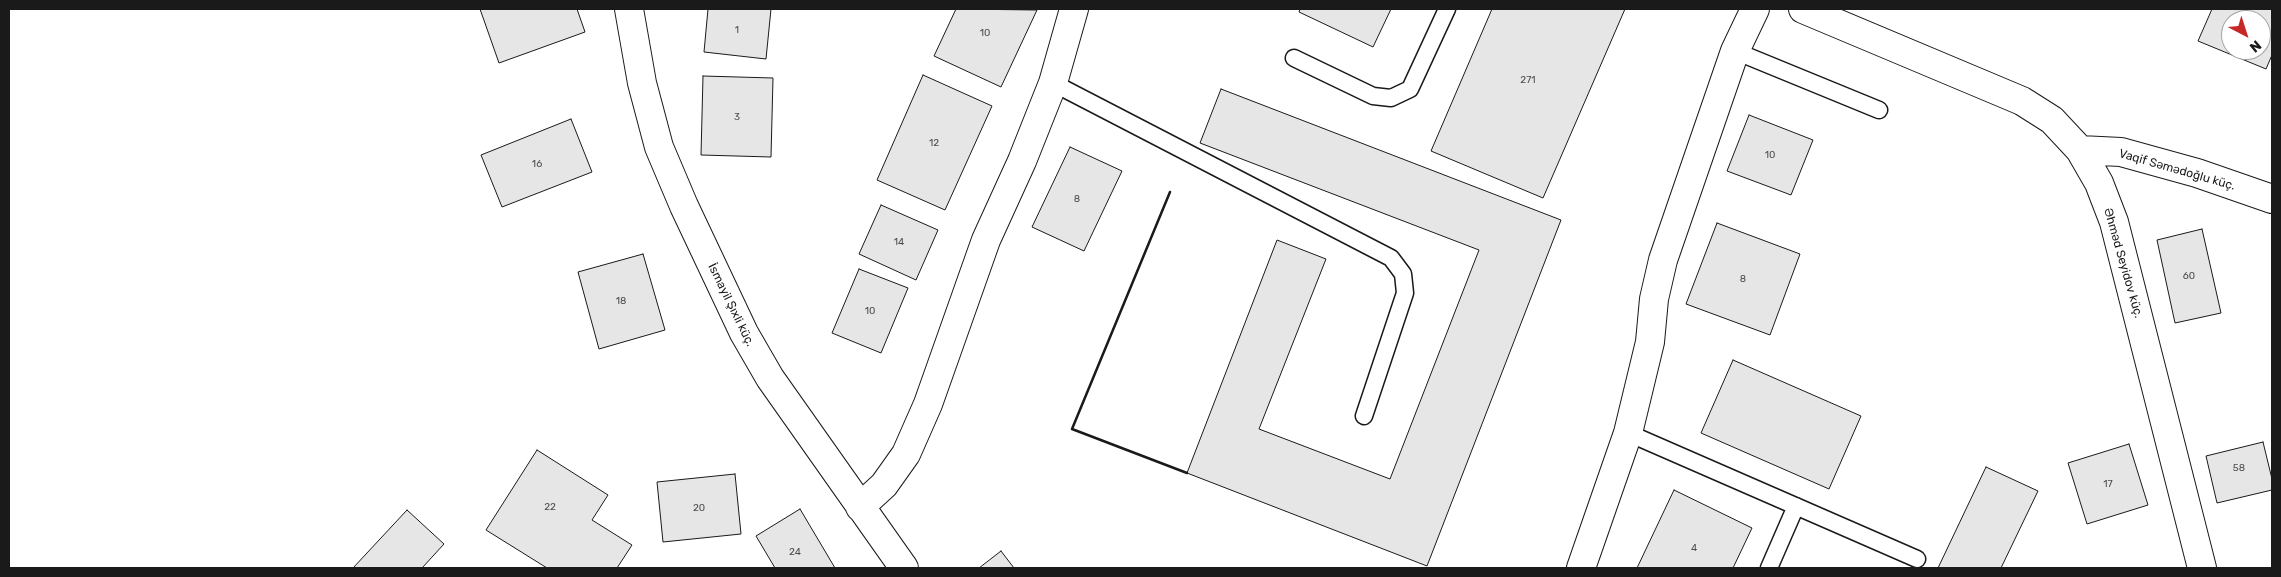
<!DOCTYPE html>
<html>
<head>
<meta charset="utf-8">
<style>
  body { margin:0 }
  #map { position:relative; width:2281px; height:577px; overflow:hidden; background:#fff; font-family:Rubik,sans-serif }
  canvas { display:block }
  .frame { position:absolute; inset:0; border:10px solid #1a1a1a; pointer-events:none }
  .north { position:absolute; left:2221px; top:10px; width:50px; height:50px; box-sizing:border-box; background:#fff; border:1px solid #a3a3a3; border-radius:50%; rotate:140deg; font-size:14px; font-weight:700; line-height:20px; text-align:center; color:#1a1a1a }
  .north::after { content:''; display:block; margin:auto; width:18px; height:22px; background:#c62828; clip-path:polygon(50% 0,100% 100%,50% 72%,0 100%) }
</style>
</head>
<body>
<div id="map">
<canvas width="2281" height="577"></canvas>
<div class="frame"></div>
<div class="north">N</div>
</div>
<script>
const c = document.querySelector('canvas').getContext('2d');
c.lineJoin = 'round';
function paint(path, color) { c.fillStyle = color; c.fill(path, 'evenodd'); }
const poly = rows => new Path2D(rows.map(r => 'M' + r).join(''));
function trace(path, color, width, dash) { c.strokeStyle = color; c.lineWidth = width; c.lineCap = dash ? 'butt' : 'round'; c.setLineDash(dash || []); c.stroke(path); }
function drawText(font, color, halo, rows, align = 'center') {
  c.font = font + ' Rubik,sans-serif'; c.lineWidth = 4; c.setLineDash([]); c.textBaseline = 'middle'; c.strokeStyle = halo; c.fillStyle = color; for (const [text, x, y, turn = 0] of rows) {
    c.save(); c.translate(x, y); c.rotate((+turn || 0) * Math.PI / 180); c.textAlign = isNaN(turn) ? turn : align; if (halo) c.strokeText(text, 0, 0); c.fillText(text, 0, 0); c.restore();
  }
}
const building = poly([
  [480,9,577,9,585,32,499,63,480,9],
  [708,9,771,9,766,59,704,52,708,9],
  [956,9,1037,10,1001,87,934,56,956,9],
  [1300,9,1391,9,1373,47,1299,12,1300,9],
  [1492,9,1625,9,1543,198,1431,151,1492,9],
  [2212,9,2272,9,2272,55,2266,69,2198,41,2212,9],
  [2231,20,2261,20,2261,50,2231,50,2231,20],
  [923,75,992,106,945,210,877,180,923,75],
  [703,76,773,78,771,157,701,155,703,76],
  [1221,89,1561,220,1427,566,1187,473,1277,240,1326,259,1259,429,1390,479,1479,250,1200,143,1221,89],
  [1749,115,1813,140,1791,195,1727,171,1749,115],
  [571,119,592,172,502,207,481,155,571,119],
  [1070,147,1122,171,1084,251,1032,227,1070,147],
  [881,205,938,230,916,280,859,254,881,205],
  [1717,223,1800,254,1770,335,1686,304,1717,223],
  [2202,229,2221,313,2175,323,2157,240,2202,229],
  [643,254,665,330,599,349,578,272,643,254],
  [859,269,908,288,881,353,832,333,859,269],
  [1733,360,1861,416,1829,489,1701,433,1733,360],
  [2263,442,2272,479,2272,490,2217,503,2206,456,2263,442],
  [2129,444,2148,505,2087,524,2068,463,2129,444],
  [537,450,608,495,592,520,632,545,617,568,547,568,486,530,537,450],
  [1986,467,2038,491,2001,568,1938,568,1986,467],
  [735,474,741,534,663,542,657,482,735,474],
  [1674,490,1752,528,1733,568,1637,568,1674,490],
  [800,509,835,568,775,568,756,536,800,509],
  [407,510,444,544,422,568,353,568,407,510],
  [1001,551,1014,568,979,568,1001,551]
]);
paint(building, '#e6e6e6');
trace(building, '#1a1a1a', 1);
const service = poly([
  [1735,51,1879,110],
  [1294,58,1373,96,1391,98,1410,89,1447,9],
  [1053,83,1391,258,1403,274,1405,293,1364,416],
  [1628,433,1917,559],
  [1769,568,1796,506]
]);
const minor = poly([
  [629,9,642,83,659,147,684,206,744,333,770,378,904,568],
  [1803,9,2022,101,2052,120,2080,150,2099,183,2114,222,2202,568],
  [2080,150,2121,152,2197,173,2272,199],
  [860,507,884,485,906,454,928,404,986,240,1022,161,1053,83,1074,9],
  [1581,568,1628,433,1650,342,1654,299,1663,260,1735,51,1755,9]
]);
trace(service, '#1a1a1a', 19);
trace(minor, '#1a1a1a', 30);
trace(service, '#fff', 16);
trace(minor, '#fff', 28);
trace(poly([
  [1170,192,1072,429,1187,473]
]), '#1a1a1a', 2.5);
drawText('10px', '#4d4d4d', null, [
  ["1",737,30],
  ["10",985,33],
  ["271",1528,80],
  ["3",737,117],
  ["12",934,143],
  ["10",1770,155],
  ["16",537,164],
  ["8",1077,199],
  ["14",899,242],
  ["60",2189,276],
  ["8",1743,279],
  ["18",621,301],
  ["10",870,311],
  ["58",2239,468],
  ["17",2108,484],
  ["22",550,507],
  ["20",699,508],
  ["4",1694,548],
  ["24",795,552]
]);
drawText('12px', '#1a1a1a', '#fff', [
  ["Vaqif Səmədoğlu küç.",2177,170,16],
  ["Əhməd Seyidov küç.",2123,263,74],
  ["İsmayil Şıxli küç.",731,305,64]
]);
</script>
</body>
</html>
